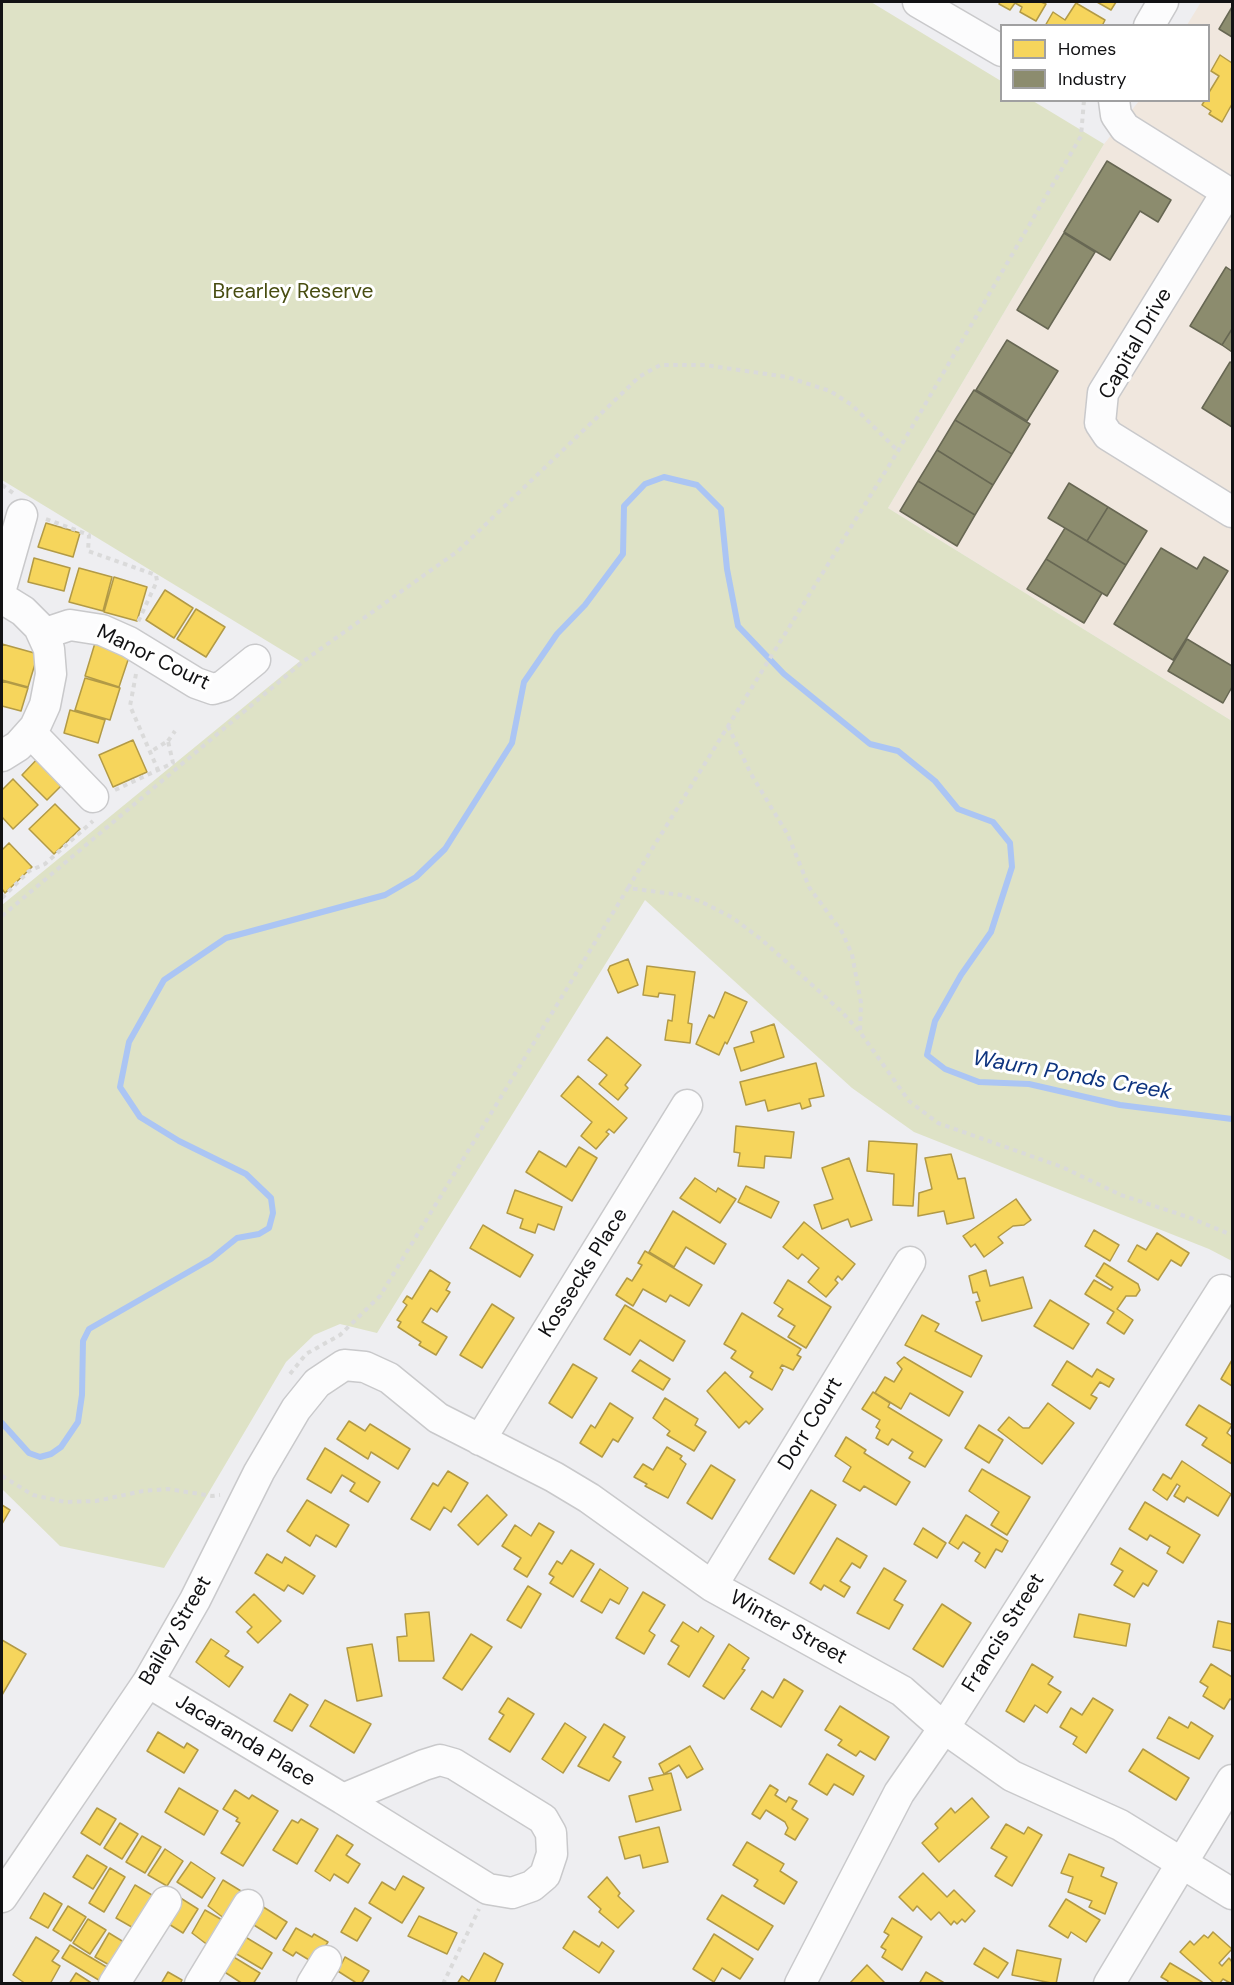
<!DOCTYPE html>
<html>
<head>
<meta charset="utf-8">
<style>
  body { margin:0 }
  #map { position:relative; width:1234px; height:1985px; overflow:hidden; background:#eeeef1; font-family:"DM Sans",sans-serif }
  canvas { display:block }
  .frame { position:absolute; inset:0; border:3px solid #121214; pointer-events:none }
  .legend { position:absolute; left:1000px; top:24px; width:210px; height:78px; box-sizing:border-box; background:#fff; border:2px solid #a0a0a1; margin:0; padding:8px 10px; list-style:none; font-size:18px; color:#121214 }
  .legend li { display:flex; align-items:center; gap:12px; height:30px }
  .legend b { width:30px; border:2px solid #a0a0a1 }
</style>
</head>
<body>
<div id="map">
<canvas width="1234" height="1985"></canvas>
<div class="frame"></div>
<ul class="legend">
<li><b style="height:16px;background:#f6d55c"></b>Homes</li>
<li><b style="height:16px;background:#8c8c6e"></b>Industry</li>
</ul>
</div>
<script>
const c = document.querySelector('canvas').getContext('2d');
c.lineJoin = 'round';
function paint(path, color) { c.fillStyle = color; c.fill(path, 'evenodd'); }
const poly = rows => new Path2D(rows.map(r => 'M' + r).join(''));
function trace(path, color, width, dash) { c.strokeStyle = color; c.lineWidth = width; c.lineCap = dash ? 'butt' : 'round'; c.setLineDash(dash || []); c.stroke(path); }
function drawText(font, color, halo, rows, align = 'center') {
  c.font = font + ' "DM Sans",sans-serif'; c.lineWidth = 6; c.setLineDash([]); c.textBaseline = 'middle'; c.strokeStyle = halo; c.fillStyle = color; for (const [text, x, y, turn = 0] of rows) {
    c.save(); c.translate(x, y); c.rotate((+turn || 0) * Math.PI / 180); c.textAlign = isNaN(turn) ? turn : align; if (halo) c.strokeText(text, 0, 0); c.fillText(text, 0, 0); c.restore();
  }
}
paint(poly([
  [1201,2,1232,2,1232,721,888,508,1104,144,1139,101,1208,100,1208,26,1187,25]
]), '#f0e7de');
paint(poly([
  [2,2,871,2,1001,81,1002,100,1033,101,1104,144,888,508,1232,721,1232,1261,1209,1249,914,1132,852,1088,645,900,377,1333,340,1324,314,1335,286,1362,164,1568,60,1546,2,1489,2,905,300,661,2,480]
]), '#dee2c6');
const homes = poly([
  [1000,2,1041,2,1046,4,1036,21,1020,12,1022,7,1015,3,1010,10,999,4,1000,2],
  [1097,2,1116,2,1111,10,1097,2],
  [1076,3,1105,20,1102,26,1045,26,1053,12,1065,20,1076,3],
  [1220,55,1232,63,1232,104,1222,122,1209,114,1211,111,1202,105,1205,100,1208,100,1208,94,1219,76,1211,71,1220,55],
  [46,523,80,533,73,557,38,547,46,523],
  [34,558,70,568,64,591,28,582,34,558],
  [79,568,112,577,103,611,69,602,79,568],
  [114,577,147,587,137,621,104,612,114,577],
  [165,590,193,608,174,638,146,620,165,590],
  [196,609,225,627,206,657,177,639,196,609],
  [95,643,130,654,119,687,85,676,95,643],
  [2,644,38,654,28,687,2,680,2,644],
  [85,678,120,688,110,720,75,710,85,678],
  [2,681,28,688,21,711,2,706,2,681],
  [70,710,105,720,98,743,64,733,70,710],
  [133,740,147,772,113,787,99,755,133,740],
  [40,756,66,781,47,800,22,775,40,756],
  [13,779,38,805,13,829,2,817,2,790,13,779],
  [55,804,80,829,54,854,29,829,55,804],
  [9,843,32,867,5,893,2,889,2,850,9,843],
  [628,959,638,985,618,993,608,970,610,966,628,959],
  [647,966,695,972,688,1023,692,1024,690,1043,665,1040,668,1020,672,1021,675,995,659,993,658,997,643,995,647,966],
  [725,992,747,1002,727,1044,725,1042,719,1055,696,1044,709,1015,714,1018,725,992],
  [774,1024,784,1057,741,1071,734,1048,754,1042,751,1032,774,1024],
  [607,1037,641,1065,625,1085,628,1088,618,1100,599,1084,607,1075,588,1060,607,1037],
  [816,1063,824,1096,809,1099,811,1106,802,1109,800,1103,768,1111,765,1100,746,1105,740,1082,816,1063],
  [578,1076,627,1118,614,1133,609,1129,606,1132,609,1134,596,1149,581,1136,592,1122,561,1096,578,1076],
  [736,1126,794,1132,791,1158,765,1156,764,1168,738,1166,740,1153,734,1152,736,1126],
  [869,1141,917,1144,913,1206,893,1205,894,1174,867,1171,869,1141],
  [579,1147,597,1158,572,1201,526,1172,539,1151,566,1167,579,1147],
  [951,1154,958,1179,965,1178,974,1218,947,1224,944,1211,918,1216,919,1193,932,1189,925,1158,951,1154],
  [849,1158,872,1220,851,1227,848,1219,822,1229,814,1205,833,1199,822,1168,849,1158],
  [695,1178,716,1192,718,1188,736,1199,720,1223,680,1198,695,1178],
  [746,1186,779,1202,771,1218,738,1202,746,1186],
  [515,1190,562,1207,554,1230,538,1224,535,1233,520,1228,523,1219,507,1213,515,1190],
  [1016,1199,1031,1220,1024,1225,1013,1226,998,1237,1003,1243,984,1257,975,1244,971,1247,963,1236,1016,1199],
  [673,1211,726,1244,714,1264,686,1247,674,1267,649,1252,673,1211],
  [804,1222,855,1264,842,1280,838,1276,835,1280,838,1283,826,1297,808,1282,819,1268,802,1254,798,1259,783,1247,804,1222],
  [483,1225,533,1255,520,1277,470,1248,483,1225],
  [1094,1230,1119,1245,1110,1261,1085,1246,1094,1230],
  [1157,1233,1189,1253,1181,1266,1171,1260,1158,1280,1128,1261,1137,1245,1146,1250,1157,1233],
  [645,1251,702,1285,689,1306,670,1295,666,1302,643,1289,633,1306,616,1295,627,1278,632,1281,642,1265,638,1263,645,1251],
  [1104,1263,1138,1284,1140,1290,1136,1296,1126,1296,1117,1309,1133,1320,1124,1334,1107,1323,1114,1312,1085,1294,1094,1280,1111,1290,1113,1287,1096,1276,1104,1263],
  [430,1270,450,1283,446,1290,450,1292,437,1312,431,1308,422,1322,447,1337,436,1355,419,1345,421,1342,398,1327,401,1322,397,1320,407,1305,403,1302,407,1296,412,1299,430,1270],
  [986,1270,990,1286,1023,1277,1032,1308,982,1321,976,1302,980,1301,977,1292,973,1293,969,1276,986,1270],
  [788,1280,831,1307,806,1348,788,1337,795,1326,778,1316,783,1309,774,1303,788,1280],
  [1050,1300,1089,1324,1073,1349,1034,1326,1050,1300],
  [492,1304,514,1318,482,1368,460,1355,492,1304],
  [625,1305,685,1341,673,1361,640,1340,630,1355,604,1339,625,1305],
  [742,1313,801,1349,797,1355,801,1357,793,1370,782,1365,780,1368,783,1370,772,1390,750,1377,753,1372,731,1358,736,1351,724,1344,742,1313],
  [922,1315,939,1324,935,1331,982,1356,971,1377,905,1345,922,1315],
  [904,1357,963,1392,949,1416,910,1393,901,1409,875,1393,885,1377,894,1382,902,1369,897,1363,904,1357],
  [640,1360,670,1379,663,1390,632,1371,640,1360],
  [1232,1360,1232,1386,1221,1379,1232,1360],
  [1067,1361,1092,1377,1097,1369,1114,1379,1109,1387,1100,1382,1091,1395,1097,1398,1090,1409,1052,1385,1067,1361],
  [573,1364,597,1378,572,1418,549,1403,573,1364],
  [725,1372,763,1409,749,1424,746,1421,739,1428,707,1391,725,1372],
  [873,1392,890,1403,888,1407,942,1440,925,1467,909,1458,913,1452,892,1439,888,1445,876,1438,880,1430,876,1427,880,1420,862,1409,873,1392],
  [665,1398,698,1419,695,1425,706,1432,694,1451,667,1435,670,1431,653,1418,665,1398],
  [610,1403,633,1418,618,1442,613,1439,602,1457,580,1443,591,1425,595,1428,610,1403],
  [1048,1403,1074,1423,1042,1464,998,1430,1009,1417,1023,1428,1029,1428,1048,1403],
  [1199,1405,1232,1425,1227,1433,1232,1437,1232,1464,1202,1445,1207,1438,1186,1425,1199,1405],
  [349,1421,365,1431,370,1424,410,1449,398,1469,371,1452,368,1459,337,1439,349,1421],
  [979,1425,1003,1440,989,1463,965,1448,979,1425],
  [846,1437,866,1450,864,1453,910,1482,896,1505,864,1486,860,1491,843,1481,851,1467,835,1456,846,1437],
  [667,1447,682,1456,680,1459,686,1464,668,1498,645,1486,647,1484,634,1477,643,1464,653,1470,667,1447],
  [325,1448,380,1482,368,1502,350,1491,355,1483,342,1475,331,1493,307,1479,325,1448],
  [1182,1461,1231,1494,1218,1516,1187,1497,1184,1502,1174,1496,1180,1486,1177,1484,1167,1500,1153,1490,1163,1474,1171,1479,1182,1461],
  [711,1465,735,1480,712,1519,687,1503,711,1465],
  [982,1469,1030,1497,1007,1535,991,1525,999,1512,969,1491,982,1469],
  [448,1471,468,1483,451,1512,444,1507,430,1530,411,1519,433,1483,438,1486,448,1471],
  [811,1490,836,1505,794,1574,769,1559,811,1490],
  [487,1495,507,1515,478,1545,458,1525,487,1495],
  [307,1500,349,1525,336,1547,316,1535,310,1546,287,1531,307,1500],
  [1145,1502,1200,1535,1183,1563,1167,1553,1170,1547,1150,1535,1147,1540,1129,1529,1145,1502],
  [2,1505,10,1510,2,1524,2,1505],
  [966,1515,1008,1541,1002,1552,996,1549,985,1568,975,1561,980,1553,963,1542,958,1549,949,1543,966,1515],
  [539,1523,554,1532,527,1577,514,1569,521,1558,502,1546,515,1525,531,1536,539,1523],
  [923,1528,946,1543,937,1558,914,1544,923,1528],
  [837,1538,867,1556,860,1568,852,1563,840,1581,850,1587,844,1597,824,1585,821,1590,810,1583,837,1538],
  [1120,1548,1157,1571,1148,1586,1143,1583,1134,1597,1114,1585,1123,1571,1111,1564,1120,1548],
  [571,1550,594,1564,573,1597,550,1583,554,1577,549,1574,557,1561,562,1564,571,1550],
  [267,1554,282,1563,285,1557,315,1576,303,1594,288,1585,284,1591,255,1573,267,1554],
  [884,1568,906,1581,894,1600,903,1605,889,1629,857,1613,884,1568],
  [600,1569,628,1588,619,1604,610,1599,602,1613,581,1601,600,1569],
  [528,1586,541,1594,521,1628,507,1620,528,1586],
  [643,1592,665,1605,649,1631,655,1635,644,1654,616,1638,643,1592],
  [254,1594,281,1621,258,1643,247,1632,252,1627,236,1612,254,1594],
  [942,1604,971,1623,943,1667,913,1649,942,1604],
  [429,1612,434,1661,399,1661,397,1637,407,1636,405,1614,429,1612],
  [1079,1614,1130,1624,1126,1646,1074,1637,1079,1614],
  [1218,1621,1232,1624,1232,1651,1213,1647,1218,1621],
  [683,1622,698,1632,701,1627,714,1636,689,1677,668,1664,679,1646,671,1641,683,1622],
  [471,1634,492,1647,462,1690,443,1678,471,1634],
  [211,1639,229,1651,225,1656,243,1667,229,1687,196,1662,211,1639],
  [2,1640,26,1654,2,1695,2,1640],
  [372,1644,382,1696,357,1701,347,1648,372,1644],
  [729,1644,749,1658,742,1669,745,1670,724,1699,703,1686,729,1644],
  [1032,1664,1053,1677,1048,1684,1061,1692,1047,1713,1035,1705,1024,1722,1006,1711,1032,1664],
  [1211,1664,1232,1677,1232,1700,1230,1699,1224,1709,1203,1696,1208,1687,1200,1682,1211,1664],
  [784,1679,803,1691,781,1727,751,1709,762,1691,773,1698,784,1679],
  [290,1694,308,1705,292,1731,274,1721,290,1694],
  [508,1698,534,1714,510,1752,489,1739,504,1715,499,1712,508,1698],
  [1093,1698,1113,1710,1086,1753,1073,1744,1077,1737,1060,1727,1071,1708,1082,1715,1093,1698],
  [325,1700,371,1724,354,1753,310,1726,325,1700],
  [840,1706,889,1737,875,1760,860,1751,856,1756,838,1745,842,1740,825,1730,840,1706],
  [1169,1717,1188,1728,1191,1722,1213,1736,1199,1759,1157,1738,1169,1717],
  [565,1723,586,1737,563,1773,542,1759,565,1723],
  [604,1724,625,1737,613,1757,621,1762,609,1781,578,1766,604,1724],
  [158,1732,184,1748,187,1743,198,1750,184,1773,147,1751,158,1732],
  [690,1746,703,1769,687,1778,679,1765,664,1774,659,1764,690,1746],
  [1143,1749,1189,1778,1176,1800,1129,1771,1143,1749],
  [827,1754,864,1776,853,1795,834,1784,827,1795,809,1784,827,1754],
  [671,1773,681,1810,636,1822,629,1796,653,1790,649,1778,671,1773],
  [770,1785,778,1790,775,1795,786,1802,789,1797,797,1801,792,1809,808,1819,795,1840,785,1834,788,1828,785,1822,766,1810,760,1819,752,1814,770,1785],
  [179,1788,218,1811,204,1835,165,1812,179,1788],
  [235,1790,249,1799,252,1795,278,1811,243,1866,221,1853,240,1823,236,1821,238,1818,223,1809,235,1790],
  [972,1798,989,1817,939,1862,922,1843,938,1828,935,1824,951,1808,955,1813,972,1798],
  [97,1808,116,1819,100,1845,81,1833,97,1808],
  [301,1819,318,1829,297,1864,273,1850,292,1820,298,1823,301,1819],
  [120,1823,138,1834,122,1859,104,1848,120,1823],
  [1006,1824,1024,1834,1028,1827,1042,1835,1012,1886,995,1876,1007,1857,991,1848,1006,1824],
  [659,1827,668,1862,643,1868,640,1855,625,1859,619,1837,659,1827],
  [337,1835,353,1845,346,1855,360,1864,348,1883,334,1874,330,1881,315,1871,337,1835],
  [142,1836,161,1847,145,1873,126,1862,142,1836],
  [747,1842,784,1864,780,1871,797,1882,784,1904,754,1886,758,1880,733,1865,747,1842],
  [165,1849,183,1861,167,1886,148,1875,165,1849],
  [1069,1854,1104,1868,1101,1876,1117,1883,1105,1914,1089,1907,1092,1901,1068,1892,1073,1877,1061,1873,1069,1854],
  [87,1855,107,1867,93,1889,73,1877,87,1855],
  [191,1862,215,1878,202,1898,177,1882,191,1862],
  [110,1868,125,1877,104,1912,89,1903,110,1868],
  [923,1873,947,1897,954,1890,975,1911,965,1922,962,1919,957,1924,954,1921,951,1925,939,1912,931,1920,917,1906,913,1911,899,1897,923,1873],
  [403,1876,424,1888,402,1923,369,1903,382,1882,395,1890,403,1876],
  [607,1877,620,1893,618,1896,634,1911,618,1928,599,1912,601,1909,588,1897,607,1877],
  [223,1880,241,1891,225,1919,208,1906,223,1880],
  [135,1885,157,1898,137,1930,116,1918,135,1885],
  [44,1893,62,1904,48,1928,30,1918,44,1893],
  [722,1895,773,1926,758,1950,707,1919,722,1895],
  [179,1897,198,1909,183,1933,164,1921,179,1897],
  [1066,1899,1100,1920,1086,1942,1071,1932,1068,1938,1049,1926,1066,1899],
  [257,1903,287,1922,276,1939,246,1920,257,1903],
  [68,1906,86,1917,71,1941,53,1930,68,1906],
  [355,1908,371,1918,357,1941,341,1932,355,1908],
  [205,1910,224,1921,209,1946,192,1933,205,1910],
  [419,1916,457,1933,447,1954,408,1936,419,1916],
  [892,1918,922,1937,902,1970,882,1957,886,1950,881,1947,889,1935,884,1932,892,1918],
  [88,1919,106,1930,90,1954,73,1943,88,1919],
  [296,1928,312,1937,314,1934,328,1942,314,1963,296,1952,293,1956,283,1950,296,1928],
  [574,1931,599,1947,602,1942,614,1951,599,1973,563,1948,574,1931],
  [1213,1932,1232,1949,1219,1963,1222,1966,1229,1958,1232,1962,1232,1984,1223,1979,1219,1984,1215,1984,1180,1952,1190,1941,1194,1945,1204,1935,1208,1938,1213,1932],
  [109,1933,127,1944,113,1967,95,1957,109,1933],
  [714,1934,753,1959,740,1979,722,1968,714,1982,693,1969,714,1934],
  [242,1935,272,1953,262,1969,235,1953,242,1935],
  [36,1937,59,1951,52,1961,60,1966,50,1984,26,1984,13,1975,36,1937],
  [70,1945,110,1969,102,1982,62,1958,70,1945],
  [984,1948,1008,1963,998,1978,974,1964,984,1948],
  [1017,1950,1061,1959,1056,1984,1012,1975,1017,1950],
  [484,1953,503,1964,494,1984,457,1984,462,1976,469,1981,484,1953],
  [232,1956,260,1973,253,1984,243,1984,223,1971,232,1956],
  [345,1957,369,1971,361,1984,354,1984,355,1982,333,1968,337,1960,342,1963,345,1957],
  [1170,1963,1202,1982,1201,1984,1167,1984,1168,1981,1161,1977,1170,1963],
  [867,1965,886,1984,849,1984,867,1965],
  [168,1972,182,1980,180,1984,161,1984,168,1972],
  [926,1972,946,1984,919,1984,926,1972],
  [76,1973,93,1984,69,1984,76,1973]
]);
paint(homes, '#f6d55c');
trace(homes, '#b29a46', 1.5);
const industry = poly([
  [1232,7,1232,37,1219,29,1232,7],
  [1107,161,1171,200,1158,222,1140,211,1110,260,1064,232,1107,161],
  [1064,233,1095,252,1048,329,1017,310,1064,233],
  [1226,267,1232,271,1232,329,1222,345,1190,326,1226,267],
  [1232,329,1232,352,1222,345,1232,329],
  [1007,340,1058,371,1027,421,976,390,1007,340],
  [1230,362,1232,363,1232,427,1202,408,1230,362],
  [974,390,1030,424,1012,454,955,420,974,390],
  [955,420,1012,454,993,485,937,450,955,420],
  [937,450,993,485,975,515,918,481,937,450],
  [918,481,975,515,957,546,900,511,918,481],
  [1069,483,1108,507,1087,541,1048,518,1069,483],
  [1108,507,1147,531,1126,565,1087,541,1108,507],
  [1065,528,1126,565,1107,596,1046,559,1065,528],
  [1161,548,1197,569,1204,557,1228,571,1173,660,1114,624,1161,548],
  [1046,559,1102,593,1084,623,1027,589,1046,559],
  [1187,639,1232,666,1232,687,1223,703,1168,671,1187,639]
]);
paint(industry, '#8c8c6e');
trace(industry, '#676753', 1.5);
trace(poly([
  [2,1423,29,1453,40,1457,51,1454,61,1447,78,1422,82,1395,83,1341,89,1329,211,1259,237,1238,259,1234,269,1228,273,1213,271,1198,246,1174,179,1141,140,1117,120,1087,129,1042,164,980,226,938,385,895,416,877,445,849,512,743,524,682,557,634,585,605,623,554,624,506,645,484,664,477,697,485,721,509,727,569,738,626,784,674,870,744,898,751,935,781,958,809,993,822,1010,843,1012,867,991,932,961,975,935,1021,927,1055,945,1069,979,1082,1029,1084,1120,1105,1232,1119]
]), '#abc5f4', 6);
const minor = poly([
  [918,2,1002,51],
  [1149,26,1163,2],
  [1114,100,1116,115,1125,128,1232,195],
  [1227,192,1103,393,1100,423,1108,435,1232,512],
  [2,585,22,515],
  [2,598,23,611,39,627,49,649,51,674,45,705,35,727,18,746,2,756],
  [43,634,70,625,102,630,129,642,196,683,213,689,223,686,255,660],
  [31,733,93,797],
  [480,1440,687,1105],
  [712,1586,910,1262],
  [148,1682,343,1799,424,1765,440,1760,454,1764,543,1819,551,1833,552,1854,545,1875,532,1886,512,1893,488,1889,343,1799],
  [2,1897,148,1682,195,1600,259,1472,296,1409,317,1383,344,1365,365,1367,389,1378,438,1418,554,1477,589,1498,712,1586,902,1691,944,1728,1012,1776,1120,1825,1232,1894],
  [114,1984,166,1902],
  [200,1984,248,1905],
  [312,1984,326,1961],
  [800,1984,899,1793,944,1728,1222,1290],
  [1109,1984,1232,1780]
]);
trace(minor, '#c9c9cb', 33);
trace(poly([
  [2,485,13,493],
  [46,519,89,535,88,551,156,575,157,581,138,622],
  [136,674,130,706,158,770],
  [728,726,751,774,788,835,809,887,842,932,852,954,861,1003,860,1031],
  [168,741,175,731],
  [115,790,173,763,168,741,150,752],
  [628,888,898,451,1081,136,1084,100],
  [2,898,29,871,45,864,93,821],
  [2,916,305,660,458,551,639,377,660,365,705,365,787,377,830,391,852,405,898,451],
  [290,1374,306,1354,340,1335,380,1296,628,888,681,895,700,901,733,918,762,940,841,1011,860,1032,909,1101,938,1123,1062,1167,1121,1195,1188,1217,1232,1235],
  [2,1476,33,1495,65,1502,96,1501,143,1491,168,1489,212,1496,220,1495],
  [443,1984,479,1909]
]), '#dadada', 4, [4.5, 4.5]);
trace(minor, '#fcfcfd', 30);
drawText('21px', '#484d11', '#fff', [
  ["Brearley Reserve",293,292]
]);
drawText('21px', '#121214', '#fff', [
  ["Capital Drive",1136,344,-60],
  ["Manor Court",153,658,26],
  ["Kossecks Place",584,1273,-58],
  ["Dorr Court",811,1424,-59],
  ["Winter Street",788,1628,29],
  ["Bailey Street",176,1631,-60],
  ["Francis Street",1004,1633,-58],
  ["Jacaranda Place",245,1741,31]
]);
drawText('italic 22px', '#0e347f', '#fff', [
  ["Waurn Ponds Creek",1072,1076,10]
]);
</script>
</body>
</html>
